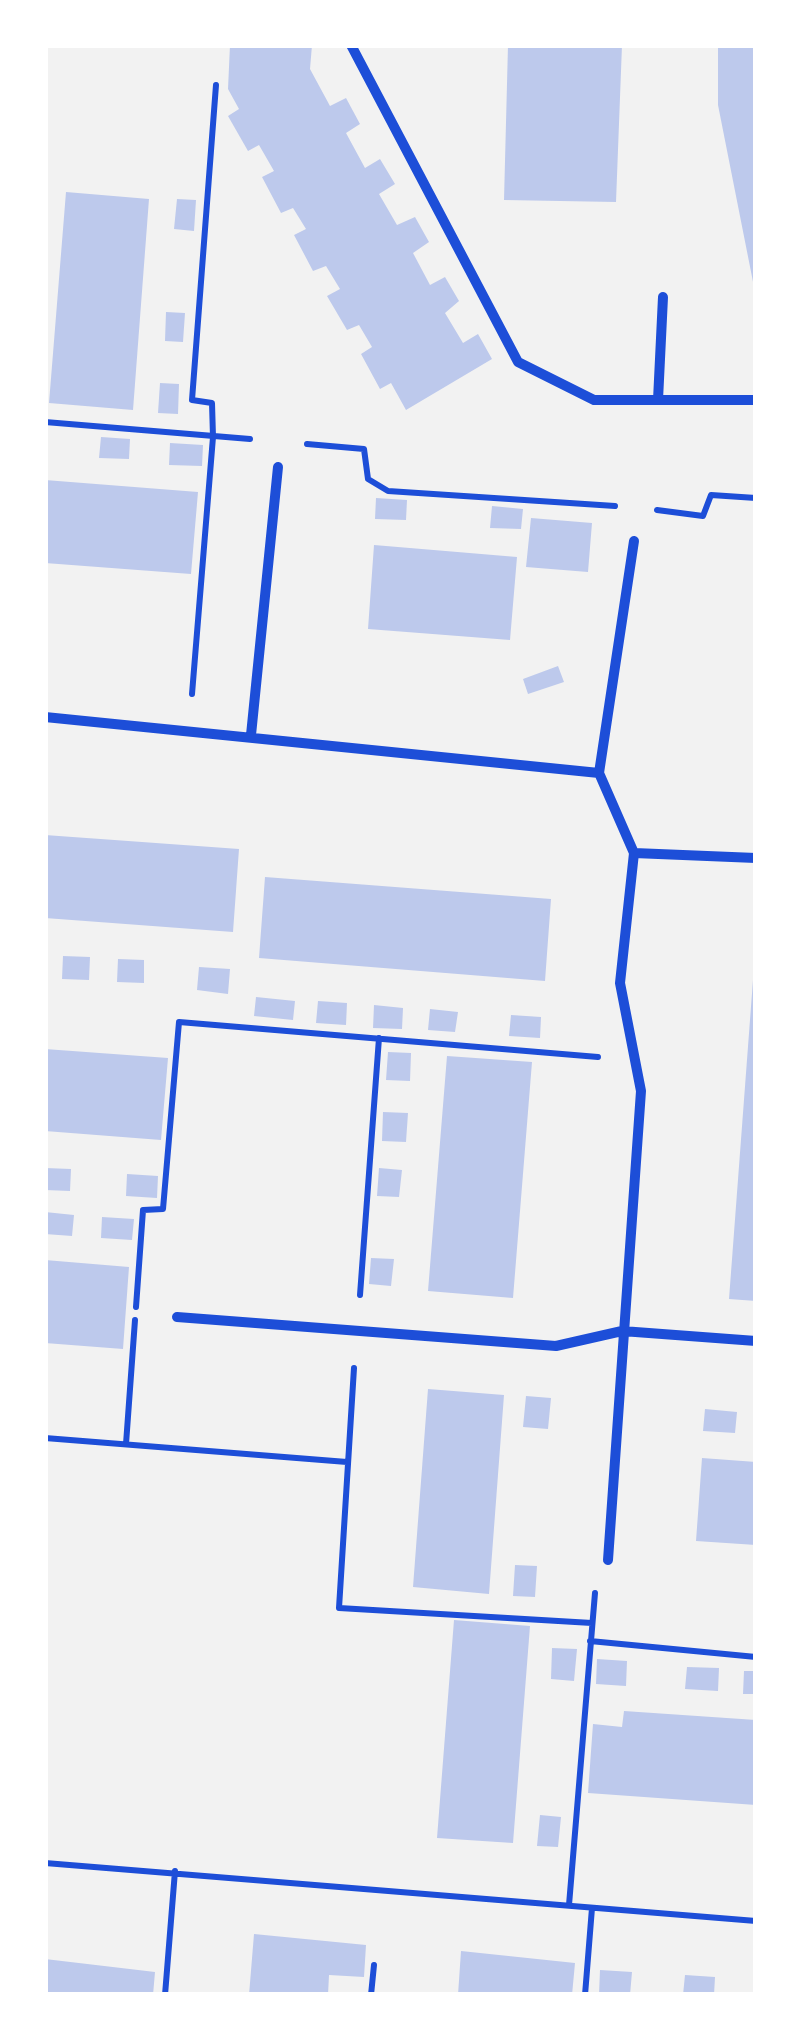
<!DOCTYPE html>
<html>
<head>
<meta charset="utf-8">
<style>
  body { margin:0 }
  #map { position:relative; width:801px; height:2040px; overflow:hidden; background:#f2f2f2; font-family:Karla,sans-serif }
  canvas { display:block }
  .frame { position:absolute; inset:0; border:48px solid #fff; pointer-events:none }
</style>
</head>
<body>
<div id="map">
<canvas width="801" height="2040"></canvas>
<div class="frame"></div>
</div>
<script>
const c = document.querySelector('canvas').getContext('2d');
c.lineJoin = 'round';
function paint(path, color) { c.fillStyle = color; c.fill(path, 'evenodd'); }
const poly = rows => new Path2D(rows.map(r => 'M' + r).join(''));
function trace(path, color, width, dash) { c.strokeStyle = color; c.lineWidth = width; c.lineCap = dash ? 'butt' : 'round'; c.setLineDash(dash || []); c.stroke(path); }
paint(poly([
  [230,45,312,45,310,69,330,106,346,98,360,124,346,133,365,168,380,159,395,184,379,194,397,225,415,217,429,242,413,253,430,285,445,277,459,301,445,313,463,343,478,334,492,359,406,410,391,383,380,389,361,354,372,347,359,325,347,330,327,296,340,289,326,266,313,271,294,235,306,229,293,208,281,213,262,177,274,171,259,145,248,151,228,116,239,109,228,89],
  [508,45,622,45,616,202,504,200],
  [718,45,756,45,756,297,718,105],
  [66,192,149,199,133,410,49,403],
  [177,199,196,200,194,231,174,229],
  [166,312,185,313,183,342,165,341],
  [160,383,179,384,178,414,158,413],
  [101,437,130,439,129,459,99,458],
  [170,443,203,445,202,466,169,465],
  [45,480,198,492,191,574,45,563],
  [376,498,407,500,406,520,375,519],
  [492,506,523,509,521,529,490,528],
  [531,518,592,523,588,572,526,567],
  [374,545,517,557,510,640,368,629],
  [558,666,564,682,528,694,523,679],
  [45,835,239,849,233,932,45,918],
  [265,877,551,899,545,981,259,958],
  [63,956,90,957,89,980,62,979],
  [118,959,144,960,144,983,117,982],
  [199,967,230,969,228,994,197,990],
  [753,980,756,980,756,1301,729,1299],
  [256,997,295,1001,293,1020,254,1016],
  [318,1001,347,1003,346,1025,316,1023],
  [374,1005,403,1008,402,1029,373,1028],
  [430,1009,458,1012,455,1032,428,1030],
  [511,1015,541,1017,540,1038,509,1036],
  [45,1049,168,1058,161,1140,45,1131],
  [388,1052,411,1053,410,1081,386,1080],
  [447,1056,532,1062,513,1298,428,1291],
  [383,1112,408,1113,406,1142,382,1141],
  [45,1168,71,1169,70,1191,45,1190],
  [379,1168,402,1170,399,1197,377,1196],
  [127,1174,158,1176,157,1198,126,1196],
  [45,1212,74,1215,72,1236,45,1234],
  [102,1217,134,1219,132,1240,101,1238],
  [371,1258,394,1259,391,1286,369,1284],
  [45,1260,129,1267,123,1349,45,1343],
  [428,1389,504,1395,489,1594,413,1587],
  [526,1396,551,1398,548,1429,523,1427],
  [705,1409,737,1412,735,1433,703,1431],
  [702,1458,756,1462,756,1545,696,1541],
  [515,1565,537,1566,535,1597,513,1596],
  [454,1620,530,1626,513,1843,437,1838],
  [552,1648,577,1649,574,1681,551,1679],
  [597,1659,627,1661,626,1686,596,1684],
  [687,1667,719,1668,718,1691,685,1689],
  [744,1671,756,1671,756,1694,743,1694],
  [624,1711,756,1720,756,1805,588,1793,593,1724,622,1727],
  [540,1815,561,1817,558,1847,537,1846],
  [254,1934,366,1945,364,1977,329,1975,328,1995,249,1995],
  [461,1951,575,1963,572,1995,458,1995],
  [45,1959,155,1972,153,1995,45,1995],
  [600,1970,632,1972,630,1995,599,1995],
  [685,1975,715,1977,714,1995,683,1995]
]), '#bdc9ec');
trace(poly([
  [45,422,250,439],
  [307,444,364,449,368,479,388,491,615,506],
  [657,510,703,516,711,495,756,498],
  [192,694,213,437,212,403,192,400,216,85],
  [360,1295,379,1038],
  [136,1307,143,1210,163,1209,179,1022,598,1057],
  [354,1368,339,1608,592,1623],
  [45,1438,347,1462],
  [126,1444,135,1320],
  [590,1641,756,1657],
  [45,1863,756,1921],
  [569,1905,595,1593],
  [165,1995,175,1871],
  [371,1995,374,1965],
  [585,1995,592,1908]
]), '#1d4ed8', 6);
trace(poly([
  [351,45,518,362,594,400,756,400],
  [658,400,663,297],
  [45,717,599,773,634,853,620,983,641,1091,608,1560],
  [251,735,278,467],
  [599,773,634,541],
  [634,853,756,858],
  [177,1317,556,1346,622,1331,756,1341]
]), '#1d4ed8', 10);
</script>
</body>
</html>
